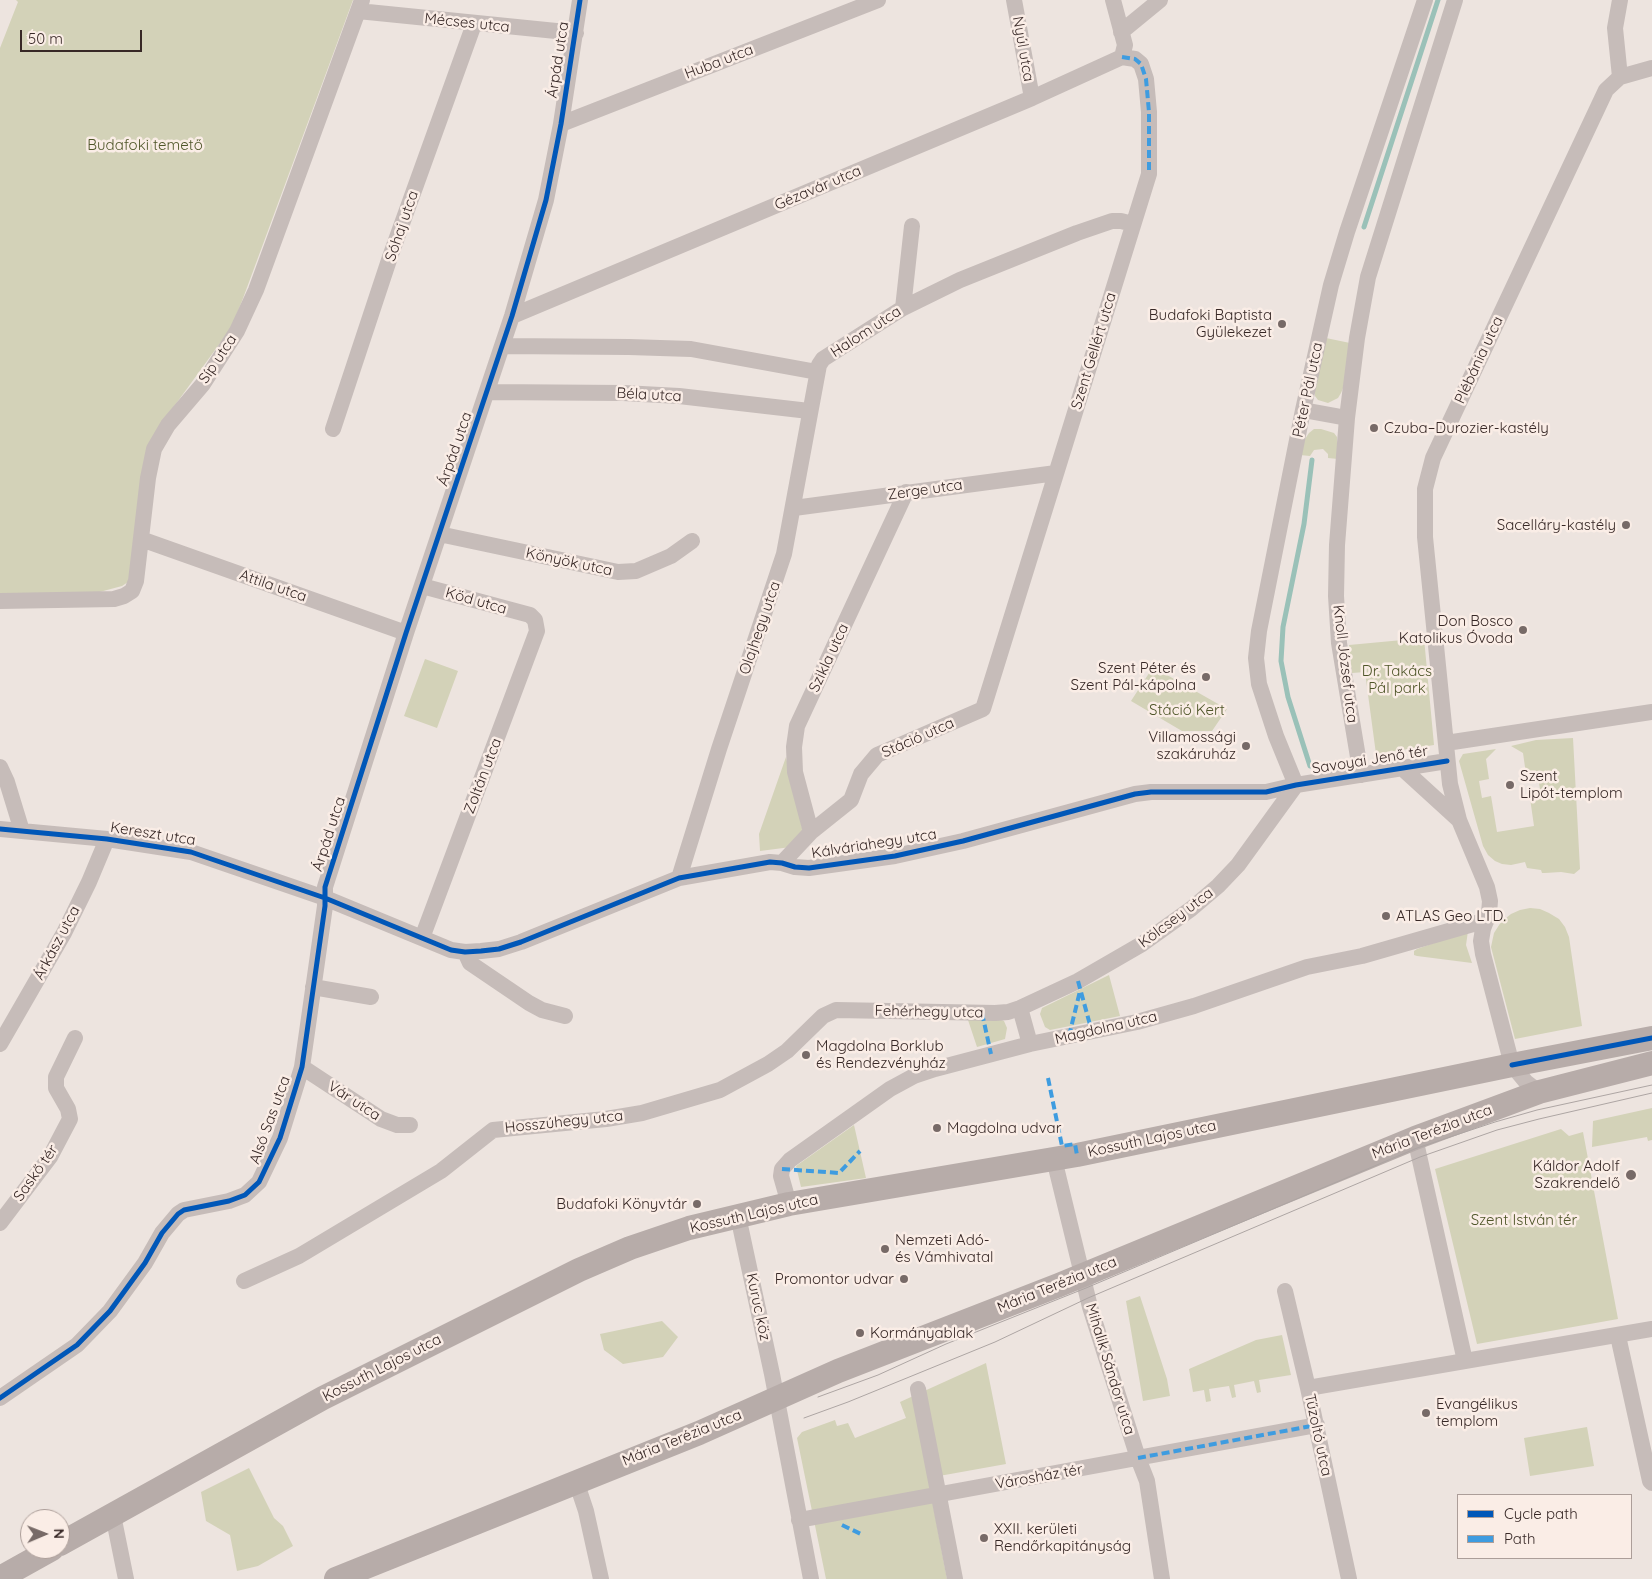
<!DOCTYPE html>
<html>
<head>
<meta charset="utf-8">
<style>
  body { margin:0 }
  #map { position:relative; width:1652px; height:1579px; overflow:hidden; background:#ede4df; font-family:Quicksand,sans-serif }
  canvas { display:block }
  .legend { position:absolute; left:1457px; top:1494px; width:175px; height:65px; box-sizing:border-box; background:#faede6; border:1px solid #ac9e99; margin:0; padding:6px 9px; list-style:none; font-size:15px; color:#372826 }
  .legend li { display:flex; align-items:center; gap:10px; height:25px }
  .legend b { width:25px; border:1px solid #ac9e99 }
  .north { position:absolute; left:20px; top:1509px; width:50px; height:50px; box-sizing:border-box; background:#faede6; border:1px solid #ac9e99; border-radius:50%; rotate:89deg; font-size:14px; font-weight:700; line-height:20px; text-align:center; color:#372826 }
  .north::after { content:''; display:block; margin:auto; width:18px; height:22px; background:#776a67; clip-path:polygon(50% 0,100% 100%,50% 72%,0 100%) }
  .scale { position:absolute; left:20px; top:30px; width:122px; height:22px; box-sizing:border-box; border:2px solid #372826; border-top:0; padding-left:6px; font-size:15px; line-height:18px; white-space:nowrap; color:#372826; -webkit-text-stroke:4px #faede6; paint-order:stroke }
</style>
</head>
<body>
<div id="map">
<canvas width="1652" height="1579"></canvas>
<ul class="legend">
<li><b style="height:6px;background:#0057b8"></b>Cycle path</li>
<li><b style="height:6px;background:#3e9ce0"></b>Path</li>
</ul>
<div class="north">N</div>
<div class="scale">50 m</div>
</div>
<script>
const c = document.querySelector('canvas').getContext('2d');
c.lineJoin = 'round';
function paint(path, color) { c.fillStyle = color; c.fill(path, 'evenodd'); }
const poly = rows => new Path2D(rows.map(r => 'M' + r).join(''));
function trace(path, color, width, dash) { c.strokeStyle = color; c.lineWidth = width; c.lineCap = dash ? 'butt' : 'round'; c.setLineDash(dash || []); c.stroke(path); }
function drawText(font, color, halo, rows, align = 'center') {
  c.font = font + ' Quicksand,sans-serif'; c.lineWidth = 5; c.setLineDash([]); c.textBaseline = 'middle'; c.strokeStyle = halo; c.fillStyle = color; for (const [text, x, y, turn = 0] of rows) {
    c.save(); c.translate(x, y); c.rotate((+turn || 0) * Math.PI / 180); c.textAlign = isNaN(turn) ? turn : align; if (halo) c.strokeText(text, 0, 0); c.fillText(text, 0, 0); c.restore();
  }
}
paint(poly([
  [16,0,353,0,242,301,231,328,170,412,131,580,122,586,92,594,0,594,0,48,18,2],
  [1326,338,1350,343,1344,386,1341,393,1338,398,1328,403,1318,400,1315,396,1315,390],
  [1314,429,1321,429,1334,433,1337,437,1338,459,1328,458,1328,454,1323,449,1314,450,1310,456,1300,455,1305,439,1309,433],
  [1424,638,1434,745,1376,754,1365,672,1352,673,1349,645],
  [425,659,458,671,437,728,404,716],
  [1153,667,1227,709,1212,731,1182,731,1131,701],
  [1573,738,1580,869,1574,874,1561,872,1545,873,1542,873,1541,870,1527,868,1525,862,1511,865,1502,864,1495,861,1488,855,1483,846,1459,761,1463,754,1496,749,1486,759,1489,779,1479,781,1482,798,1491,796,1497,832,1534,826,1529,791,1540,789,1537,772,1526,774,1523,753,1511,746,1536,740],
  [786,757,803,832,791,847,760,851,759,834],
  [1530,908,1540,909,1549,913,1559,919,1565,927,1569,937,1582,1026,1515,1039,1491,947,1494,933,1501,922,1511,914,1520,910],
  [1468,931,1466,945,1472,963,1417,956,1414,955,1414,951,1417,949],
  [1109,975,1120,1016,1050,1030,1045,1027,1040,1014,1042,1008],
  [967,1017,999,1019,1004,1021,1007,1028,1005,1039,977,1047],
  [1652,1108,1652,1140,1648,1141,1647,1137,1592,1147,1593,1121],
  [854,1125,866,1178,801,1187,796,1166],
  [1561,1129,1569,1136,1583,1132,1618,1319,1477,1344,1435,1169],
  [1140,1296,1167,1379,1170,1396,1143,1401,1126,1301],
  [662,1321,678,1337,663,1357,623,1364,604,1350,600,1334],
  [1282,1335,1291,1375,1259,1380,1261,1392,1257,1393,1254,1381,1234,1385,1236,1397,1232,1398,1229,1386,1209,1389,1211,1401,1206,1402,1204,1390,1193,1392,1189,1369,1256,1340],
  [986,1363,1006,1464,928,1478,947,1579,826,1579,797,1438,802,1432,835,1420,837,1426,848,1423,855,1438,906,1418,900,1402],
  [1587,1427,1594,1466,1530,1476,1524,1438],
  [249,1468,274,1518,283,1526,293,1546,258,1566,237,1571,230,1535,206,1521,201,1492]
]), '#d3d2b8');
trace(poly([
  [1364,227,1438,0],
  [1310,766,1288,697,1281,661,1283,627,1304,524,1312,460]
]), '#9ac1b8', 5);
trace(poly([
  [1014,0,1032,98],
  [1113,0,1125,45,1122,57],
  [1620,0,1615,28,1620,77],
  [358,11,576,33],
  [1121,32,1160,0],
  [561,124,878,0],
  [903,308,912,226],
  [512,316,1032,98,1122,57],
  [502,346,629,347,691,349,817,372],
  [487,392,623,393,679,396,809,411],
  [1303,410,1347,418],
  [333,429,390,257,474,24],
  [794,508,1056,473],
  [439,534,618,572,636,571,671,556,692,541],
  [141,539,406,633],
  [0,601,114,599,124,596,132,591,136,581,148,478,154,449,168,425,203,384,237,331,256,290,362,0],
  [1446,743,1652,712],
  [0,767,7,782,22,831],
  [1402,768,1459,820],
  [1361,775,1339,643,1336,596,1337,545,1347,418,1357,338,1368,277,1455,0],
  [1296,785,1276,736,1259,684,1256,658,1259,631,1303,410,1331,285,1347,232,1425,0],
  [0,829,107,839,191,852,325,898,451,950,465,952,481,951,499,949,521,942,679,878,770,862,782,863,795,867,809,868,895,856,963,841,1135,794,1151,792,1266,792,1296,785,1447,761],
  [811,832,795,772,794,747,797,726,906,492],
  [782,863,811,832,851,800,861,774,877,755,983,709,1149,174,1149,112,1146,79,1141,64,1135,59,1122,57],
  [679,878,719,749,784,554,819,365,823,359,903,308,960,280,1077,233,1112,221,1121,221,1133,224],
  [422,938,537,631,535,620,530,615,422,586],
  [465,952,470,963,529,1003,542,1010,565,1016],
  [313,987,371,997],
  [1020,1008,1030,1044],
  [0,1044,64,933,89,882,107,839],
  [302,1067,381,1119,397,1125,410,1125],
  [1539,1092,1526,1082,1512,1065,1483,954,1481,941,1483,929,1489,913,1490,901,1487,887,1459,820,1450,784,1425,537,1425,489,1433,458,1606,90,1620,77,1652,68],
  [1415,1138,1465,1361],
  [1054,1159,1090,1307,1138,1458,1147,1481,1162,1579],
  [789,1204,781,1176,782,1169,790,1160,890,1089,914,1076,935,1069,1030,1044,1137,1022,1194,1006,1307,967,1362,956,1487,920],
  [738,1216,772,1374,811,1579],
  [0,1223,50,1157,70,1119,68,1109,56,1088,56,1077,75,1038],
  [244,1281,299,1256,441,1171,493,1130,606,1119,642,1113,720,1090,768,1064,787,1051,823,1016,836,1010,995,1013,1008,1012,1020,1008,1078,981,1142,944,1191,909,1218,886,1238,865,1296,785],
  [1285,1291,1308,1388,1349,1579],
  [1618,1336,1650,1481,1652,1483],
  [1308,1388,1652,1329],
  [918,1389,955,1579],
  [0,1398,77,1345,110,1311,145,1263,162,1233,178,1214,184,1210,229,1201,245,1195,259,1182,280,1138,302,1067,325,906,325,887,406,633,512,316,546,200,561,124,580,0],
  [576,1481,586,1511,601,1579],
  [113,1515,126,1579],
  [799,1520,1317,1425]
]), '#c6bcb9', 16);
trace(poly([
  [60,1544,323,1398,579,1270,630,1248,689,1228,789,1204,1077,1155,1512,1065,1652,1038],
  [0,1578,52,1549],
  [336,1579,699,1433,838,1371,1059,1285,1415,1138,1539,1092,1652,1063]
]), '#b7aca9', 24);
trace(poly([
  [818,1397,878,1375,946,1344,1086,1288,1417,1148,1495,1122,1537,1110,1652,1085],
  [804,1418,848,1402,995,1342,1088,1298,1420,1157,1497,1130,1539,1119,1652,1093]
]), '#ada5a3', 1);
trace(poly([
  [1122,57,1135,59,1141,64,1146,79,1149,112,1149,174],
  [1078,981,1092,1032],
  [982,1013,991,1054],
  [1069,1036,1080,991],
  [1048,1078,1062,1146,1075,1144,1077,1155],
  [782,1169,839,1173,860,1151],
  [1138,1458,1317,1425],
  [842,1525,863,1535]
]), '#3e9ce0', 4, [8, 4]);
trace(poly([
  [0,829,107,839,191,852,325,898,451,950,465,952,481,951,499,949,521,942,679,878,770,862,782,863,795,867,809,868,895,856,963,841,1135,794,1151,792,1266,792,1296,785,1447,761],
  [1512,1065,1652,1038],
  [0,1398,77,1345,110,1311,145,1263,162,1233,178,1214,184,1210,229,1201,245,1195,259,1182,280,1138,302,1067,325,906,325,887,406,633,512,316,546,200,561,124,580,0]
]), '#0057b8', 5);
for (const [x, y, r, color] of [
  [1282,324,5,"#776a67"],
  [1374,428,5,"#776a67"],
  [1626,525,5,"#776a67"],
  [1523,630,5,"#776a67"],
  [1206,677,5,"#776a67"],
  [1246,746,5,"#776a67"],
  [1510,785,5,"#776a67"],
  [1386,916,5,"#776a67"],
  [806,1055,5,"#776a67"],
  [937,1128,5,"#776a67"],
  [1631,1175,6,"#776a67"],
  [697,1204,5,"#776a67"],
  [885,1249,5,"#776a67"],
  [904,1279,5,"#776a67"],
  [860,1333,5,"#776a67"],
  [1426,1413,5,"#776a67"],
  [984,1538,5,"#776a67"]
]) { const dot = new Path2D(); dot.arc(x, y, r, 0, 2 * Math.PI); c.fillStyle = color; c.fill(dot); trace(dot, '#faede6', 2); }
drawText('15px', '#372826', '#faede6', [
  ["Mécses utca",467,23,6],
  ["Nyúl utca",1023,49,80],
  ["Árpád utca",558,60,-81],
  ["Huba utca",719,62,-21],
  ["Gézavár utca",818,188,-23],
  ["Sóhaj utca",402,226,-71],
  ["Halom utca",866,332,-33],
  ["Szent Gellért utca",1094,351,-73],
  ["Síp utca",218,359,-56],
  ["Plébánia utca",1479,360,-65],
  ["Péter Pál utca",1308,390,-78],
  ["Béla utca",649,395,3],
  ["Árpád utca",455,449,-71],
  ["Zerge utca",925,490,-8],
  ["Könyök utca",569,562,12],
  ["Attila utca",273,586,19],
  ["Köd utca",476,601,16],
  ["Olajhegy utca",760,628,-71],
  ["Szikla utca",829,658,-65],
  ["Knoll József utca",1345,664,83],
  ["Stáció utca",918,738,-24],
  ["Savoyai Jenő tér",1370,760,-9],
  ["Zoltán utca",483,776,-69],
  ["Kereszt utca",153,834,9],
  ["Árpád utca",329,834,-72],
  ["Kálváriahegy utca",874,844,-9],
  ["Kölcsey utca",1176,918,-37],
  ["Árkász utca",57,943,-62],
  ["Fehérhegy utca",929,1012,1],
  ["Magdolna utca",1106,1028,-13],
  ["Vár utca",354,1101,33],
  ["Alsó Sas utca",270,1120,-70],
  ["Hosszúhegy utca",564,1122,-6],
  ["Mária Terézia utca",1432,1132,-21],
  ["Kossuth Lajos utca",1152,1139,-12],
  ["Saskő tér",36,1173,-55],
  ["Kossuth Lajos utca",754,1214,-13],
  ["Mária Terézia utca",1057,1285,-22],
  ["Kuruc köz",758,1307,78],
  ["Kossuth Lajos utca",382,1368,-27],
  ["Mihalik Sándor utca",1110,1369,73],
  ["Tűzoltó utca",1318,1435,78],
  ["Mária Terézia utca",682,1438,-22],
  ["Városház tér",1039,1477,-10]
]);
drawText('15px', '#4f5629', '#faede6', [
  ["Budafoki temető",145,145],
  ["Dr. Takács",1397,671],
  ["Pál park",1397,688],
  ["Stáció Kert",1187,710],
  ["Szent István tér",1524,1220]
]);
drawText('15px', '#372826', '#faede6', [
  ["Budafoki Baptista",1272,315,"right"],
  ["Gyülekezet",1272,332,"right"],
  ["Czuba–Durozier-kastély",1384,428],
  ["Sacelláry-kastély",1616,525,"right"],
  ["Don Bosco",1513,621,"right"],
  ["Katolikus Óvoda",1513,638,"right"],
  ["Szent Péter és",1196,668,"right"],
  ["Szent Pál-kápolna",1196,685,"right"],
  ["Villamossági",1236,737,"right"],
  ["szakáruház",1236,754,"right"],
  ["Szent",1520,776],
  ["Lipót-templom",1520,793],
  ["ATLAS Geo LTD.",1396,916],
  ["Magdolna Borklub",816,1046],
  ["és Rendezvényház",816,1063],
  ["Magdolna udvar",947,1128],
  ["Káldor Adolf",1620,1166,"right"],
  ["Szakrendelő",1620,1183,"right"],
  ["Budafoki Könyvtár",687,1204,"right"],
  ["Nemzeti Adó-",895,1240],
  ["és Vámhivatal",895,1257],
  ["Promontor udvar",894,1279,"right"],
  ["Kormányablak",870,1333],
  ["Evangélikus",1436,1404],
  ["templom",1436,1421],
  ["XXII. kerületi",994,1529],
  ["Rendőrkapitányság",994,1546]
], 'left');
</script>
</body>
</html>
